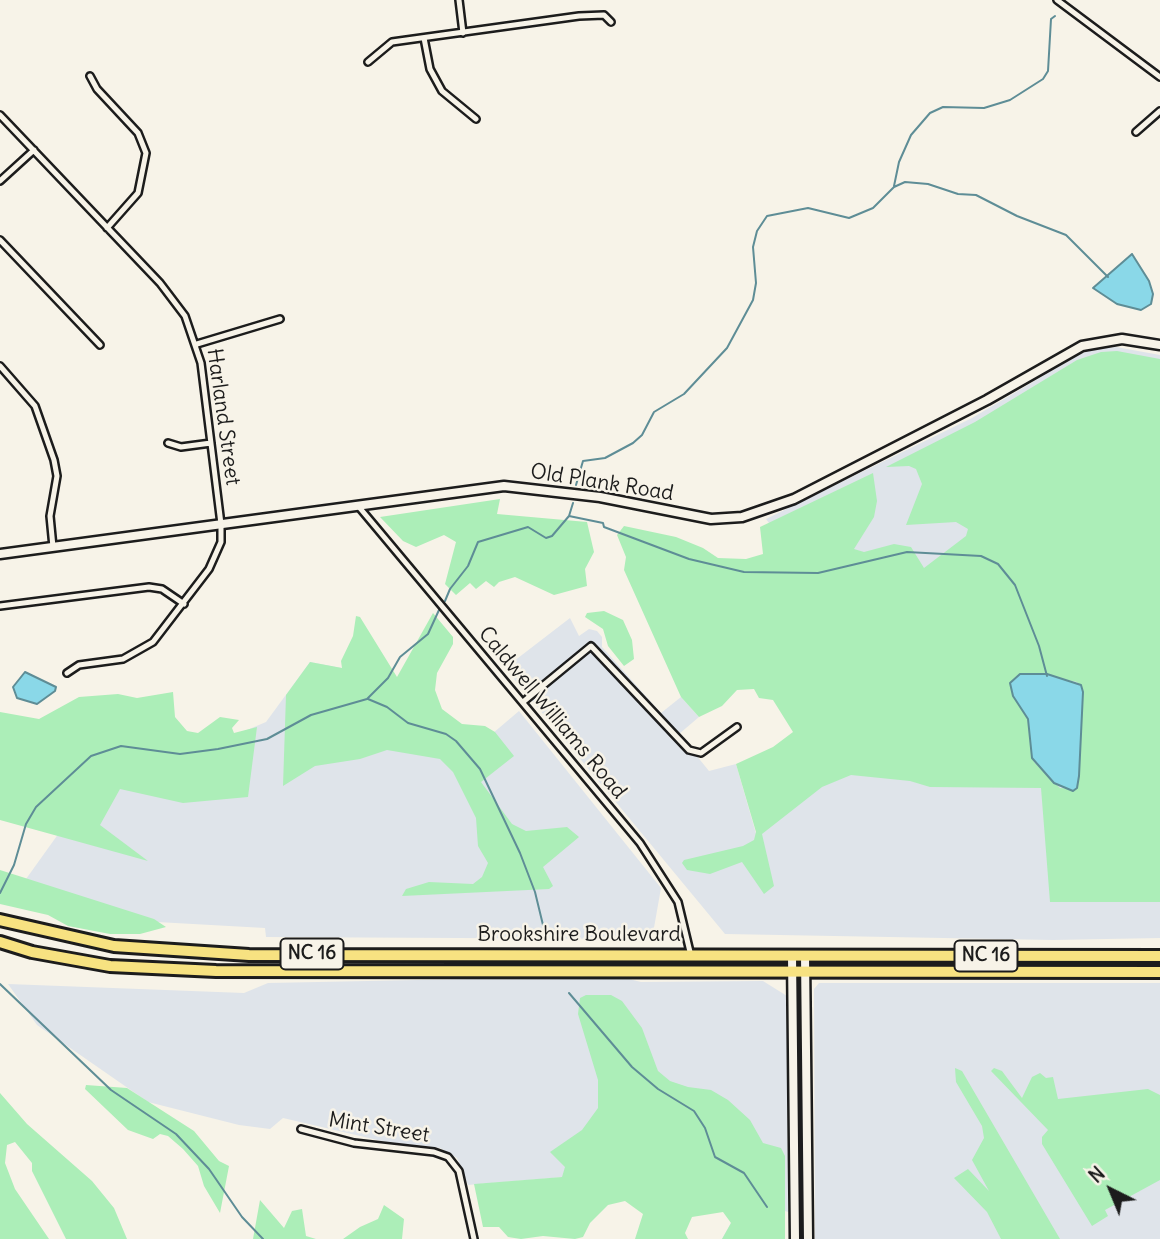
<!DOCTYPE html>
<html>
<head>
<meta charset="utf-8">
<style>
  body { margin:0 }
  #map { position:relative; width:1160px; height:1239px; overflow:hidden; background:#f7f3e8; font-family:Delius,sans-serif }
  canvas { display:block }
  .north { position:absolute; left:1076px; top:1155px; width:70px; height:70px; -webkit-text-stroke:5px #f7f3e8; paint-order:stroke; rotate:317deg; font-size:19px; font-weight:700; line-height:28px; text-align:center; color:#1c1c1c }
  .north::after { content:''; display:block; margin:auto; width:24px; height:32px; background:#1c1c1c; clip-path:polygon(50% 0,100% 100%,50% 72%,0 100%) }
</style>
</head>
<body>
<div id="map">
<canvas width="1160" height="1239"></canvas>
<div class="north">N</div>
</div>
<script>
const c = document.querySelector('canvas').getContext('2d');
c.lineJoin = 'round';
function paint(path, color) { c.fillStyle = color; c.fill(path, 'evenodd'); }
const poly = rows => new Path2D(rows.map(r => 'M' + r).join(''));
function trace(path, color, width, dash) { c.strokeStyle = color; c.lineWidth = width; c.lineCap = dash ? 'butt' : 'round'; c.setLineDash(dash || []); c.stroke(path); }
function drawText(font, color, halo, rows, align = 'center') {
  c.font = font + ' Delius,sans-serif'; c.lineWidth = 5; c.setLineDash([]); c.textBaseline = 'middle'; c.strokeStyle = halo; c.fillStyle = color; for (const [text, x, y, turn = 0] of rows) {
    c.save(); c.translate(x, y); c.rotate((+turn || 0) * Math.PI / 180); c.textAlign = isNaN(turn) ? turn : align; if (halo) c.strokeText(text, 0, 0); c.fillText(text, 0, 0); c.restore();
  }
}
paint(poly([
  [1116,347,1160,355,1160,938,1053,940,725,934,505,668,570,618,579,636,589,629,597,631,602,637,602,647,661,713,681,697,699,717,679,734,709,771,736,764,757,837,860,645,766,519,972,418,1075,357,1089,350],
  [310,662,347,669,479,745,519,711,661,888,652,939,266,937,265,928,121,920,16,893,117,752,140,775,266,722],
  [617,976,641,982,763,981,787,996,788,1212,785,1211,785,1239,722,1239,747,1194,650,1170,468,1185,457,1158,440,1148,386,1142,283,1118,270,1129,239,1125,148,1102,37,1025,8,984,244,993,268,983],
  [819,983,1160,983,1160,1239,815,1239,814,989]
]), '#dfe4ea');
paint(poly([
  [1117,351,1160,359,1160,902,1050,902,1041,788,930,787,910,781,851,775,822,787,762,834,774,886,764,894,742,862,710,874,687,870,682,863,684,860,743,846,754,840,756,832,736,764,773,747,793,732,773,700,759,698,754,689,737,690,722,706,699,717,681,697,624,570,626,557,617,535,624,526,676,537,703,548,718,558,746,559,763,554,760,527,873,473,877,501,874,517,854,549,864,552,894,544,911,547,924,568,966,536,968,529,956,522,906,525,922,484,916,469,909,466,886,467,975,422,1077,360,1101,352],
  [1048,676,1077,682,1083,692,1077,789,1060,788,1034,762,1028,719,1013,696],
  [500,499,497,514,587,522,594,552,585,569,587,586,554,595,515,577,499,582,494,587,486,581,476,589,470,583,456,595,445,584,456,542,444,535,416,547,403,541,380,517],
  [604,611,623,620,632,640,634,659,624,666,608,646,603,629,585,617,587,613],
  [433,613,453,637,453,644,437,673,435,690,442,709,462,724,485,726,495,732,514,756,481,782,512,824,526,831,567,827,579,837,543,867,553,886,549,889,402,896,406,889,429,882,473,884,482,877,488,863,478,846,476,818,453,772,440,759,387,750,360,759,315,766,283,786,286,695,310,662,342,668,341,661,353,636,356,616,360,617,397,677],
  [173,692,175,717,187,731,198,733,220,717,239,720,232,728,234,733,257,727,248,797,183,803,120,789,100,825,148,861,0,820,0,712,39,719,79,697,118,694,137,698],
  [0,870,154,919,166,927,140,934,110,934,68,926,48,915,0,904],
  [586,995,611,995,622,1001,642,1028,658,1071,670,1081,688,1087,711,1090,728,1100,750,1120,763,1143,781,1148,785,1156,785,1239,722,1239,731,1223,723,1212,692,1217,685,1233,688,1239,635,1239,643,1214,625,1201,608,1205,590,1223,583,1237,575,1239,543,1236,521,1239,508,1237,499,1227,483,1227,474,1184,562,1177,565,1167,550,1152,582,1130,598,1108,598,1080,578,1014,580,998],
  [955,1068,962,1071,1060,1239,1001,1239,987,1212,954,1178,968,1169,989,1191,972,1160,984,1138,982,1126,956,1082],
  [994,1068,1002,1071,1022,1098,1032,1077,1040,1073,1046,1078,1053,1077,1058,1099,1148,1089,1160,1095,1160,1180,1105,1210,1108,1216,1092,1226,1042,1144,1042,1137,1048,1130,991,1071],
  [86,1085,127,1088,194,1131,219,1161,229,1166,220,1213,204,1186,198,1166,183,1149,168,1136,160,1134,153,1139,128,1130,85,1089],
  [0,1093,27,1124,92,1181,114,1208,127,1239,66,1239,32,1171,32,1163,15,1142,7,1145,5,1163,15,1189,49,1239,0,1239],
  [260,1200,284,1228,292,1211,302,1209,306,1236,316,1239,253,1239],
  [384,1205,404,1219,402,1239,343,1239,360,1227,378,1219]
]), '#aceeb8');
const water = poly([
  [1132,254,1149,281,1153,294,1151,304,1141,310,1117,304,1093,288,1132,254],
  [25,672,56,687,55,691,37,704,17,698,13,687,25,672],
  [1020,674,1047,674,1081,685,1083,692,1079,776,1077,788,1073,791,1054,783,1032,758,1028,719,1013,696,1010,683,1020,674]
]);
paint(water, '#8ad8e8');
trace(water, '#5e8d96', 2);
trace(poly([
  [894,186,899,162,911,135,930,113,943,107,984,108,1010,100,1043,79,1048,71,1051,19,1055,16],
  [576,485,583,461,605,458,633,443,642,435,654,412,684,394,727,348,753,300,756,283,753,247,757,231,767,216,808,208,849,218,873,208,894,187,905,182,928,184,958,194,976,195,1017,216,1066,235,1108,277],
  [569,516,603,523,604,527,689,559,744,572,818,573,907,552,981,556,998,564,1015,585,1039,646,1047,676],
  [445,601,450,589,468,566,478,542,528,527,546,538,552,536,569,516,573,503],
  [368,699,387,707,408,723,446,734,456,741,480,769,520,853,535,892,543,925],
  [0,893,14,865,26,824,36,807,91,756,121,746,180,754,218,749,267,739,311,715,367,699,388,678,400,657,428,634,439,610],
  [0,984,111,1090,176,1134,209,1169,242,1217,263,1239],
  [569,993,632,1067,658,1089,694,1111,705,1128,715,1157,744,1173,767,1207]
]), '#5e8d96', 2);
const street = poly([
  [459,0,463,33],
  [1057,0,1160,77],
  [424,38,430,69,442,91,476,119],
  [368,62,392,42,579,16,604,15,611,22],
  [90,76,97,89,138,133,146,153,138,193,107,228],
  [0,115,160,283,185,316,201,363,221,524,221,542,209,569,153,642,123,659,79,665,67,673],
  [1136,132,1160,111],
  [0,181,34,150],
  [0,240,100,345],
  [197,344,280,319],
  [0,366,35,406,54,460,57,476,50,516,53,547],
  [168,443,181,447,211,443],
  [359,507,640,843,678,902,691,956],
  [0,606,149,587,162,589,184,604],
  [523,702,591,646,689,750,701,753,737,727],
  [301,1129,354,1143,434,1152,448,1157,459,1171,474,1239]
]);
const secondary = poly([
  [0,554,504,486,600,497,711,519,742,517,794,499,987,400,1082,346,1122,339,1160,345],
  [792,956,795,1239],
  [805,956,808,1239]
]);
const highway = poly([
  [0,920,114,946,249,955,1160,956],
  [0,942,32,952,110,966,216,971,1160,972]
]);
trace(street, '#1c1c1c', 10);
trace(secondary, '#1c1c1c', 13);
trace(highway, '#1c1c1c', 16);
trace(street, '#f7f3e8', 5);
trace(secondary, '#f7f3e8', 8);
trace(highway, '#f7e281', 10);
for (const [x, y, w] of [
  [312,954,63],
  [986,956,63]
]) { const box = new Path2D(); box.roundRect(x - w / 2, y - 15.5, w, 31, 5); c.fillStyle = '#f7f3e8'; c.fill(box); trace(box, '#1c1c1c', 2); }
drawText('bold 19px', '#1c1c1c', null, [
  ["NC 16",312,954],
  ["NC 16",986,956]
]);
drawText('21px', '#1c1c1c', '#f7f3e8', [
  ["Harland Street",223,417,82],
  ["Old Plank Road",602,483,9],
  ["Caldwell Williams Road",552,713,50],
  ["Brookshire Boulevard",579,935],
  ["Mint Street",379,1128,9]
]);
</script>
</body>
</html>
